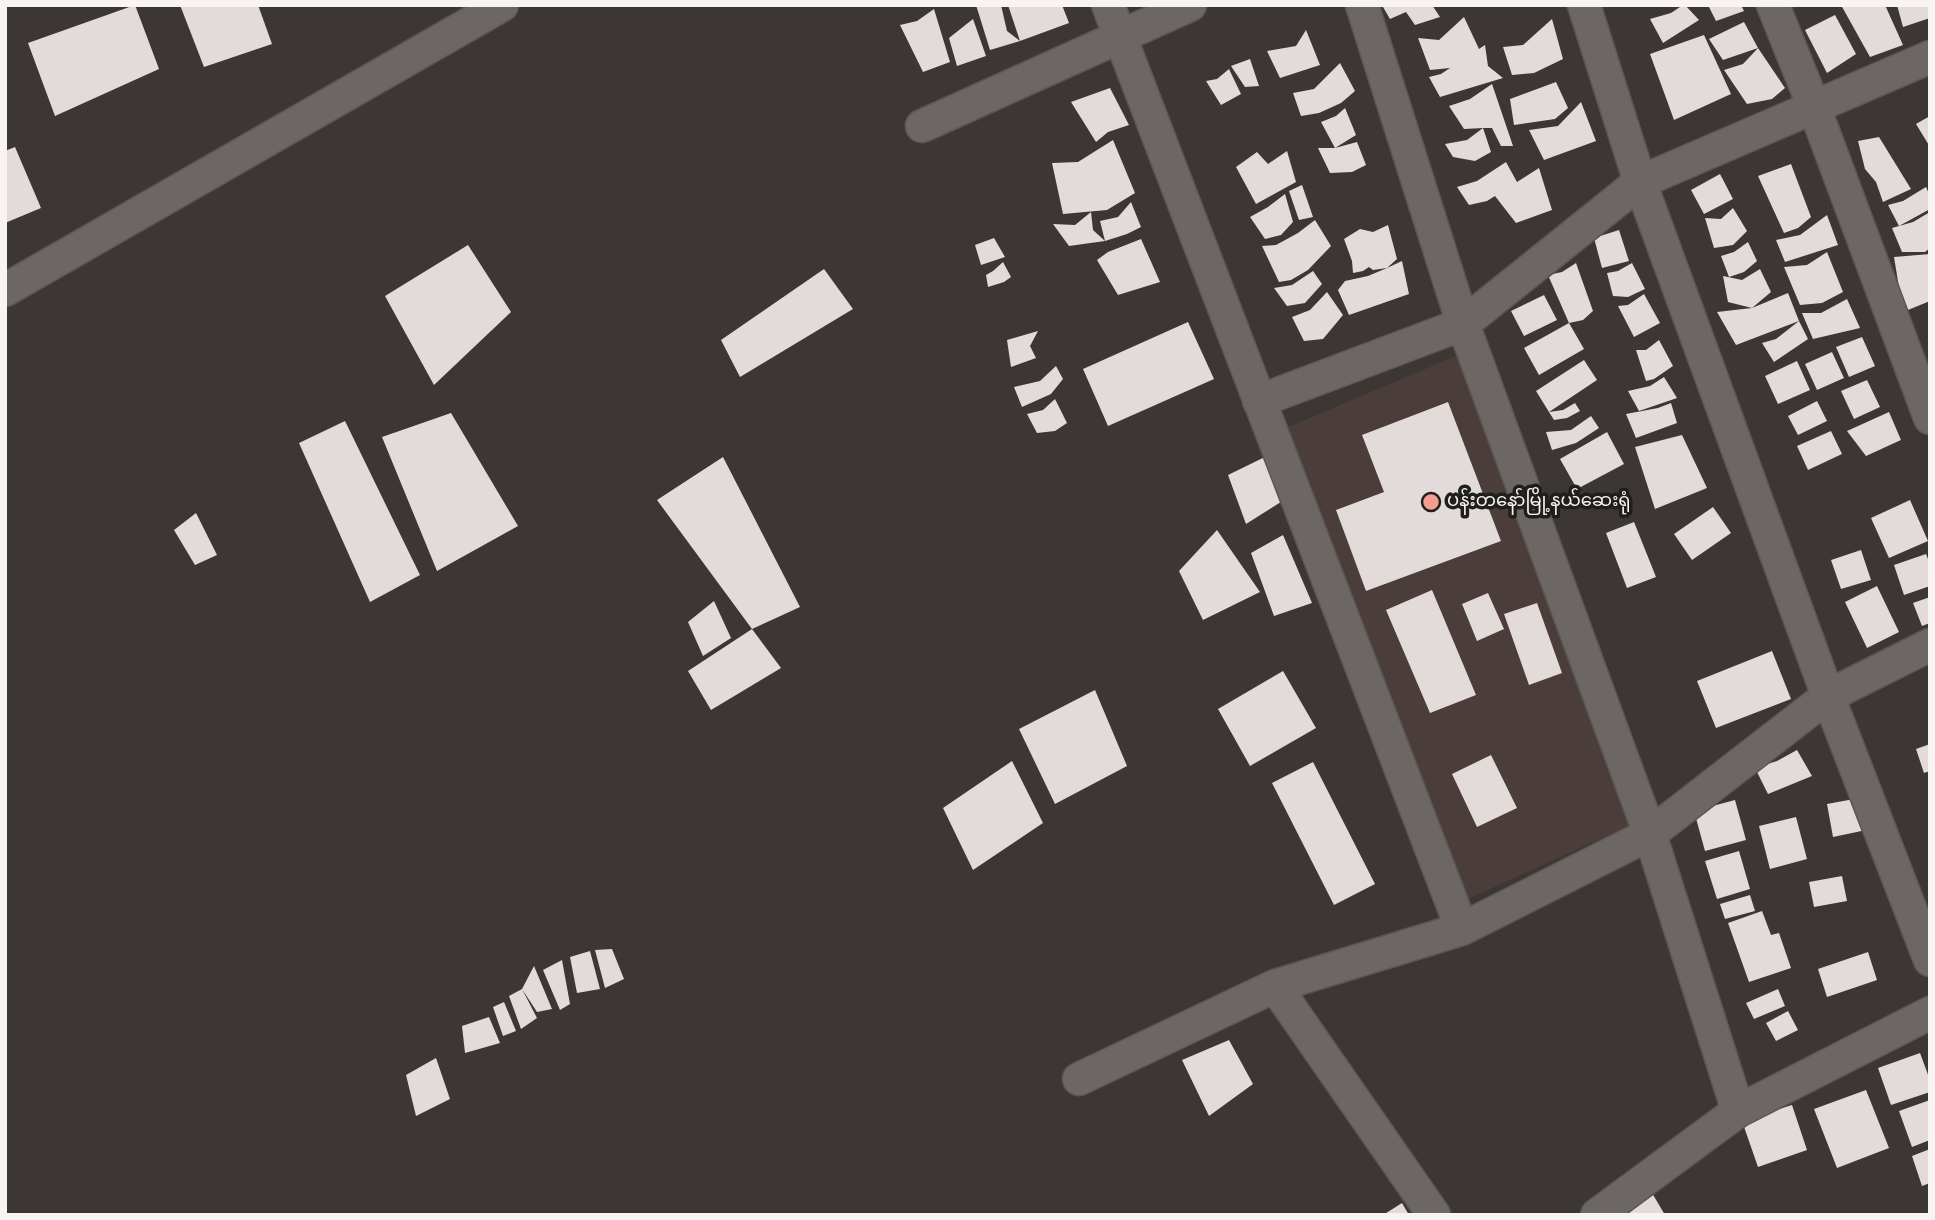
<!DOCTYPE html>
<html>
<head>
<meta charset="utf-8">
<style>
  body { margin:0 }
  #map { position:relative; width:1935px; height:1220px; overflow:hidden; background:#3c3635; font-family:Overpass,sans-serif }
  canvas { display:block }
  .frame { position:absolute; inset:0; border:7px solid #f8f4f3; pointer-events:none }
</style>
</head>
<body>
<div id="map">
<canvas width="1935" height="1220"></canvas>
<div class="frame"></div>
</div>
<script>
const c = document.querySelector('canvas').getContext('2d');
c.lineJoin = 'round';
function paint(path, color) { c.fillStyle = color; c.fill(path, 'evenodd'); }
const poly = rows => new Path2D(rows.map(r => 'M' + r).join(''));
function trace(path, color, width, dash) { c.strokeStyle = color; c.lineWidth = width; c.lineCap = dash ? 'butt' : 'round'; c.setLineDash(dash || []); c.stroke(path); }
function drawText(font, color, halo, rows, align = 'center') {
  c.font = font + ' Overpass,"Noto Sans Myanmar",sans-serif'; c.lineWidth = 7; c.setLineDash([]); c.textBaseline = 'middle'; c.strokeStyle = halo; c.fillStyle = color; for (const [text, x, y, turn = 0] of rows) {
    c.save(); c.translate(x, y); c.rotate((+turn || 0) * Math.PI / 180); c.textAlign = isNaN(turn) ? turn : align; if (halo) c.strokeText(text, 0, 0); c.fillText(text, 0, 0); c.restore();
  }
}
paint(poly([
  [1463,353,1631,825,1468,899,1288,427]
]), '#4a3d3a');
paint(poly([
  [135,5,159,69,55,116,28,43],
  [180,5,258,5,272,44,204,67],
  [976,5,1001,5,1007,31,1020,41,990,50],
  [1008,5,1062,5,1069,23,1020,41],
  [1386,5,1432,5,1440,17,1415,25,1406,12,1390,19,1383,7],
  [1683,5,1685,5,1699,20,1663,43,1650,19,1671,13],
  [1708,5,1741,5,1744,11,1716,21],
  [1841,5,1885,5,1903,45,1870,57],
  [1897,5,1929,5,1930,18,1903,27],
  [934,9,950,62,923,72,900,25,917,21],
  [1835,15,1856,54,1827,73,1805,30],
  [1464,17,1479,49,1485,45,1488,66,1503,78,1440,97,1429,77,1441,74,1450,68,1430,70,1418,38,1439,40],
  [973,19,986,56,957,66,949,38],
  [1552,19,1563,59,1534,73,1512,75,1503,47,1523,45],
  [1744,22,1758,48,1723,60,1709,39],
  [1306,30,1320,65,1280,78,1267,51,1296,46],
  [1704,35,1731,94,1674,120,1650,54],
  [1758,48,1785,88,1772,99,1747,104,1724,70,1743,64],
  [1250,59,1259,86,1245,87,1231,66],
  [1340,63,1355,91,1341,103,1319,113,1301,116,1293,93,1314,89],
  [1229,69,1241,94,1221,105,1206,81,1217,79],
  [1556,82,1568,108,1555,119,1514,125,1510,99],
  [1492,84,1513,146,1501,146,1492,128,1483,128,1491,152,1475,161,1453,157,1445,144,1467,140,1483,128,1464,129,1449,106,1470,99],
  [1110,88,1129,125,1108,132,1096,142,1071,102],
  [1581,102,1596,141,1544,160,1529,130,1558,126],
  [1345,108,1356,135,1335,148,1357,142,1366,165,1352,172,1330,173,1318,148,1335,148,1321,122,1336,116],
  [1930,116,1930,147,1916,124],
  [1879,137,1911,189,1883,202,1876,182,1865,169,1858,141],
  [1113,140,1135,193,1107,210,1063,214,1052,163,1078,162],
  [15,147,41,208,5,223,5,151],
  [1287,151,1296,182,1256,204,1236,167,1257,152,1268,164],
  [1506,162,1517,182,1539,168,1552,210,1516,223,1495,196,1487,201,1469,205,1457,187,1477,181],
  [1791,164,1811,217,1798,228,1784,233,1758,176],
  [1720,174,1733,199,1704,214,1691,190],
  [1302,185,1313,217,1299,220,1289,191],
  [1926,187,1930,196,1930,209,1899,226,1888,205,1903,201],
  [1285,194,1293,222,1281,235,1265,239,1250,217,1268,207],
  [1131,202,1141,227,1127,234,1105,241,1069,246,1053,224,1075,225,1091,212,1093,230,1105,241,1100,221,1118,217],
  [1733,208,1747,231,1733,245,1714,248,1705,218,1721,219],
  [1930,212,1930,248,1925,252,1902,252,1892,228,1913,222],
  [1827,215,1838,245,1785,262,1776,240,1800,235],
  [1315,220,1331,246,1308,270,1291,280,1279,282,1262,246,1276,245,1298,233],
  [1388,225,1397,259,1387,268,1402,261,1409,294,1349,315,1338,290,1345,281,1368,276,1387,268,1373,270,1369,267,1363,271,1353,273,1352,261,1344,239,1360,229,1373,232],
  [1619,230,1629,261,1602,268,1594,238],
  [994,238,1005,257,981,265,975,245],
  [1141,239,1160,282,1118,295,1097,260,1108,252],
  [1748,242,1757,261,1744,272,1729,277,1721,256,1734,252],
  [468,245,511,312,434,385,385,296],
  [1827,252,1843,292,1822,303,1800,305,1784,267,1807,265],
  [1930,254,1930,301,1903,312,1894,257],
  [1003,262,1011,277,1004,282,988,287,986,275,993,271],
  [1576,263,1593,311,1583,320,1569,323,1584,349,1539,375,1524,348,1569,323,1548,275,1562,272],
  [1632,263,1645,289,1628,297,1613,296,1607,273,1618,271],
  [824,269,853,309,740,377,721,340],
  [1760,269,1771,292,1752,308,1728,302,1723,276,1742,280],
  [1313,271,1322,284,1305,303,1287,306,1274,288,1292,285],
  [1327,292,1343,315,1323,339,1304,341,1292,317,1310,310],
  [1788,293,1799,321,1736,345,1717,312,1752,308],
  [1644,294,1660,323,1634,337,1618,306,1628,305],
  [1544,295,1557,320,1524,336,1511,311],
  [1847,299,1860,328,1813,339,1802,313,1821,313],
  [1799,321,1808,339,1774,362,1762,343,1776,339],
  [1188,322,1214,379,1108,426,1083,369],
  [1038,331,1030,346,1036,358,1011,367,1007,340],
  [1862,337,1875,366,1849,377,1836,347],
  [1659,340,1673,366,1654,379,1646,381,1636,350,1646,350],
  [1832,352,1844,378,1817,390,1805,364],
  [1584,360,1597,380,1549,412,1536,391],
  [1797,361,1810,390,1778,404,1765,376],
  [1056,366,1063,379,1051,394,1022,407,1014,387,1040,381],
  [1664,377,1677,398,1639,411,1628,391,1650,386],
  [1867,380,1880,407,1854,419,1841,391],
  [1055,399,1067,423,1055,431,1037,433,1027,414,1043,410],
  [1817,401,1827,421,1798,435,1788,416],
  [1448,402,1501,541,1366,591,1336,510,1384,492,1362,435],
  [1575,403,1580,411,1567,418,1554,420,1549,412,1563,410],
  [1671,403,1677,423,1636,438,1626,414,1658,408],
  [1889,412,1901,440,1866,456,1847,431],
  [451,413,518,526,437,571,382,437],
  [1591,416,1599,428,1576,443,1552,450,1546,432,1571,430],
  [345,421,420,575,370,602,299,443],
  [1831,431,1842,454,1808,470,1797,446],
  [1607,432,1624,464,1577,489,1560,459],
  [1682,435,1707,488,1655,509,1635,447],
  [1271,454,1292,495,1246,524,1228,475],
  [723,457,800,607,752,629,657,500],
  [1910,500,1928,541,1889,558,1871,518],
  [1713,507,1731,533,1692,560,1674,534],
  [196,513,217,555,195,565,174,530],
  [1634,522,1656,577,1627,588,1606,533],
  [1217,530,1260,592,1203,620,1179,571],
  [1283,535,1312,603,1274,616,1251,553],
  [1861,550,1871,580,1841,589,1831,560],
  [1926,554,1930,564,1930,586,1904,595,1894,565],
  [1877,586,1899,632,1867,648,1845,602],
  [1432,590,1476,695,1430,713,1386,610],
  [1488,593,1504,629,1477,641,1462,604],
  [1930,597,1930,623,1922,626,1913,603],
  [714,601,731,638,703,656,688,622],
  [1537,603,1562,673,1529,685,1504,614],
  [752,629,781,668,711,710,688,671],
  [1772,651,1791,699,1716,728,1697,681],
  [1283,671,1316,728,1250,766,1218,709],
  [1095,690,1127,766,1055,804,1019,729],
  [1930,744,1930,771,1924,773,1916,749],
  [1797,750,1812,776,1768,794,1755,768,1777,761],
  [1491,755,1517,808,1477,827,1452,774],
  [1012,761,1043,823,973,870,943,808],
  [1313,762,1375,884,1334,905,1272,783],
  [1865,797,1871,829,1833,837,1827,804],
  [1735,800,1746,840,1705,851,1694,811],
  [1796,817,1807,859,1770,869,1759,826],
  [1739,851,1750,889,1717,899,1705,861],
  [1842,876,1847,901,1814,907,1809,882],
  [1750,895,1755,911,1725,919,1720,904],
  [1762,911,1771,935,1779,933,1791,968,1749,982,1728,923],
  [612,949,624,979,605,988,595,950],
  [590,951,600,989,577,993,570,957],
  [1868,952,1877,980,1827,997,1818,969],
  [562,960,570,1004,560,1010,543,970],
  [534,966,552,1009,537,1012,522,989,537,1018,521,1029,509,996,522,989],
  [1778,989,1785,1006,1754,1019,1746,1003],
  [504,1002,516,1031,503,1036,493,1007],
  [1788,1011,1798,1030,1776,1041,1766,1023],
  [489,1017,500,1043,465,1053,462,1026],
  [1229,1040,1253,1084,1209,1116,1182,1060],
  [1920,1053,1930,1080,1930,1092,1891,1105,1878,1068],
  [436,1058,450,1099,416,1116,406,1075],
  [1866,1090,1889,1148,1837,1168,1814,1109],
  [1930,1100,1930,1140,1912,1147,1899,1111],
  [1792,1105,1807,1150,1758,1167,1742,1121],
  [1930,1149,1930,1183,1922,1186,1912,1156],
  [1652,1193,1665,1215,1615,1215],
  [1402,1203,1409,1215,1383,1215]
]), '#e3dbda');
const street = poly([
  [1108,5,1462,929],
  [1362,5,1463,324,1650,834,1738,1111],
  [1584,5,1640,182,1828,696,1930,960],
  [1773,5,1814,107,1930,418],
  [922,126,1190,5],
  [5,290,502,5],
  [1259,401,1463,324,1640,182,1930,57],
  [1275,986,1434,1215],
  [1079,1079,1275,986,1462,929,1650,834,1828,696,1930,645],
  [1597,1215,1738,1111,1930,1013]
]);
trace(street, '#5a5655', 35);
trace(street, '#6c6664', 32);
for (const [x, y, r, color] of [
  [1431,502,9,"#f59d8f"]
]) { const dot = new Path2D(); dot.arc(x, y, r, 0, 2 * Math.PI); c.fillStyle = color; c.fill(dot); trace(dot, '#211e1e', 2.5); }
drawText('18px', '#f8f4f3', '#211e1e', [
  ["ပန်းတနော်မြို့နယ်ဆေးရုံ",1447,502]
], 'left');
</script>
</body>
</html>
